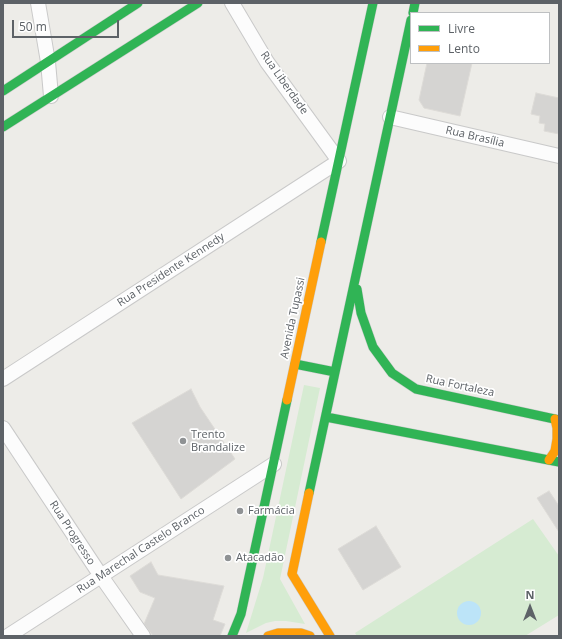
<!DOCTYPE html>
<html>
<head>
<meta charset="utf-8">
<style>
  body { margin:0 }
  #map { position:relative; width:562px; height:639px; overflow:hidden; background:#edece8; font-family:"Open Sans",sans-serif }
  canvas { display:block }
  .frame { position:absolute; inset:0; border:4px solid #5d6267; pointer-events:none }
  .legend { position:absolute; left:410px; top:12px; width:140px; height:52px; box-sizing:border-box; background:#fff; border:1px solid #bec0c2; margin:0; padding:5px 7px; list-style:none; font-size:12px; color:#5d6267 }
  .legend li { display:flex; align-items:center; gap:8px; height:20px }
  .legend b { width:20px; border:1px solid #bec0c2 }
  .north { position:absolute; left:510px; top:587px; width:40px; height:40px; -webkit-text-stroke:3px #fff; paint-order:stroke; rotate:0deg; font-size:11px; font-weight:700; line-height:16px; text-align:center; color:#5d6267 }
  .north::after { content:''; display:block; margin:auto; width:14px; height:18px; background:#5d6267; clip-path:polygon(50% 0,100% 100%,50% 72%,0 100%) }
  .scale { position:absolute; left:12px; top:20px; width:107px; height:18px; box-sizing:border-box; border:2px solid #5d6267; border-top:0; padding-left:5px; font-size:12px; line-height:14px; white-space:nowrap; color:#5d6267; -webkit-text-stroke:3px #fff; paint-order:stroke }
</style>
</head>
<body>
<div id="map">
<canvas width="562" height="639"></canvas>
<div class="frame"></div>
<ul class="legend">
<li><b style="height:5px;background:#30b455"></b>Livre</li>
<li><b style="height:5px;background:#ff9f0a"></b>Lento</li>
</ul>
<div class="north">N</div>
<div class="scale">50 m</div>
</div>
<script>
const c = document.querySelector('canvas').getContext('2d');
c.lineJoin = 'round';
function paint(path, color) { c.fillStyle = color; c.fill(path, 'evenodd'); }
const poly = rows => new Path2D(rows.map(r => 'M' + r).join(''));
function trace(path, color, width, dash) { c.strokeStyle = color; c.lineWidth = width; c.lineCap = dash ? 'butt' : 'round'; c.setLineDash(dash || []); c.stroke(path); }
function drawText(font, color, halo, rows, align = 'center') {
  c.font = font + ' "Open Sans",sans-serif'; c.lineWidth = 3.5; c.setLineDash([]); c.textBaseline = 'middle'; c.strokeStyle = halo; c.fillStyle = color; for (const [text, x, y, turn = 0] of rows) {
    c.save(); c.translate(x, y); c.rotate((+turn || 0) * Math.PI / 180); c.textAlign = isNaN(turn) ? turn : align; if (halo) c.strokeText(text, 0, 0); c.fillText(text, 0, 0); c.restore();
  }
}
paint(poly([
  [304,385,320,388,280,579,305,624,286,621,275,621,266,623,246,633,263,578],
  [533,519,559,556,559,615,525,636,357,636,355,633]
]), '#d6ebd2');
paint(poly([
  '457 613a12 12 0 1 1 24 0a12 12 0 1 1-24 0Z'
]), '#bce4f8');
const building = poly([
  [427,63,472,63,460,116,424,108,419,100,427,63],
  [536,93,559,98,559,134,544,131,545,124,539,123,540,116,531,114,536,93],
  [191,389,200,407,235,459,181,499,132,423,191,389],
  [549,491,559,506,559,532,537,498,549,491],
  [376,526,401,567,363,590,338,549,376,526],
  [151,562,158,575,224,586,213,620,225,624,220,636,153,636,144,624,155,598,140,592,130,576,151,562]
]);
paint(building, '#d5d4d2');
trace(building, '#dddbd7', 1);
const street = poly([
  [38,3,48,62,51,96],
  [390,117,559,156],
  [3,379,339,161,267,62,232,3],
  [3,428,101,576,143,636],
  [8,636,274,464]
]);
const fast = poly([
  [413,13,415,3],
  [3,91,138,3],
  [3,127,198,3],
  [321,242,373,3],
  [357,289,361,313,373,347,392,373,416,389,559,420],
  [295,364,335,372],
  [326,417,559,462],
  [309,493,411,20],
  [232,636,241,614,287,400]
]);
const slow = poly([
  [287,400,321,242],
  [549,460,555,451,557,439,557,428,555,419],
  [309,493,292,574,330,636],
  [268,636,278,633,301,633,310,636]
]);
trace(street, '#c9c9c9', 16);
trace(fast, '#cacaca', 10);
trace(slow, '#cacaca', 10);
trace(street, '#fcfcfc', 14);
trace(fast, '#30b455', 9);
trace(slow, '#ff9f0a', 9);
for (const [x, y, r, color] of [
  [183,441,4,"#8f9294"],
  [240,511,4,"#8f9294"],
  [228,558,4,"#8f9294"]
]) { const dot = new Path2D(); dot.arc(x, y, r, 0, 2 * Math.PI); c.fillStyle = color; c.fill(dot); trace(dot, '#fff', 1.5); }
drawText('11px', '#5d6267', '#fff', [
  ["Rua Liberdade",284,83,55],
  ["Rua Brasília",475,137,13],
  ["Rua Presidente Kennedy",171,270,-33],
  ["Avenida Tupassi",293,318,-78],
  ["Rua Fortaleza",460,386,12],
  ["Rua Progresso",72,533,57],
  ["Rua Marechal Castelo Branco",141,550,-33]
]);
drawText('11px', '#5d6267', '#fff', [
  ["Trento",191,435],
  ["Brandalize",191,448],
  ["Farmácia",248,511],
  ["Atacadão",236,558]
], 'left');
</script>
</body>
</html>
